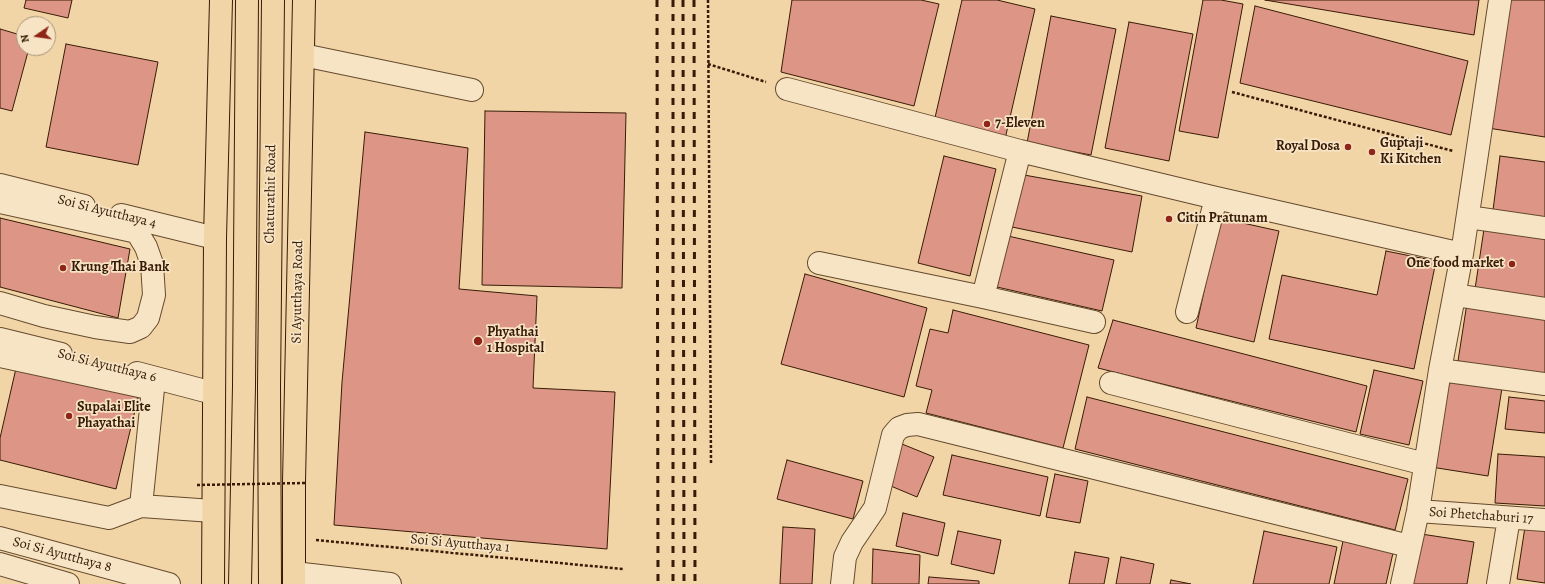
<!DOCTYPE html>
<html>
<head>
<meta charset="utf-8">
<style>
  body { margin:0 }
  #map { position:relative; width:1545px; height:584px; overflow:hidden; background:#f1d5a6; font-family:Alegreya,serif }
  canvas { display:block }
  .north { position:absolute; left:16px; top:16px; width:40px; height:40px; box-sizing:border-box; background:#f6e4c5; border:1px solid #aa9479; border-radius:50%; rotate:257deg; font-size:11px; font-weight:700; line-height:16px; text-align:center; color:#381b06 }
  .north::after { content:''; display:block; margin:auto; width:14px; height:18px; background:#8f2418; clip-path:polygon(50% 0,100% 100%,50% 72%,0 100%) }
</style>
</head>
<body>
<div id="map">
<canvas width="1545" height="584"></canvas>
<div class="north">N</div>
</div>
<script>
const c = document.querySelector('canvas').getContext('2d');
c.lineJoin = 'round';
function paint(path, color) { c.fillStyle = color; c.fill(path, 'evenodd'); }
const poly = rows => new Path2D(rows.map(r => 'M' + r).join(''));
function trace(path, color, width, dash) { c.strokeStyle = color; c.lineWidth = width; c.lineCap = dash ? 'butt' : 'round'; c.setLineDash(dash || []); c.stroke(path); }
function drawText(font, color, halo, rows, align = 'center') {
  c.font = font + ' Alegreya,serif'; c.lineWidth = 3.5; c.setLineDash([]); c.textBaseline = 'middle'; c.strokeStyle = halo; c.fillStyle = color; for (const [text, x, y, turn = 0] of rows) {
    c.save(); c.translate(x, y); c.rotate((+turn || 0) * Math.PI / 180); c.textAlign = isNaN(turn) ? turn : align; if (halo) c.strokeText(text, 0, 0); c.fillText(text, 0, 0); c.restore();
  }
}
const building = poly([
  [26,0,72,0,68,18,24,8,26,0],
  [792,0,921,0,939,4,914,106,781,72,792,0],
  [962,0,997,0,1035,9,1005,139,934,122,962,0],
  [1203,0,1221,0,1243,4,1218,138,1179,131,1203,0],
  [1265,0,1479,0,1474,35,1265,0],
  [1506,0,1545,0,1545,137,1488,128,1506,0],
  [1255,6,1468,61,1451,135,1240,83,1255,6],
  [1051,16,1116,29,1091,155,1027,143,1051,16],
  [1129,22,1193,34,1169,161,1105,148,1129,22],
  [0,29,24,36,24,48,29,48,12,111,0,108,0,29],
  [66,44,158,62,138,165,46,147,66,44],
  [485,111,626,113,622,288,482,285,485,111],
  [365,132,468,148,459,289,537,296,533,388,615,392,607,549,334,525,342,382,365,132],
  [944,156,996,169,970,276,918,263,944,156],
  [1500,156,1545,162,1545,218,1493,210,1500,156],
  [1024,175,1142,196,1132,252,1012,227,1024,175],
  [0,218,130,249,118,318,0,287,0,218],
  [1220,218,1279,231,1254,342,1196,328,1220,218],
  [1484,229,1545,239,1545,300,1475,289,1484,229],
  [1008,236,1114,260,1102,311,997,287,1008,236],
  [1386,251,1436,261,1414,369,1269,339,1282,275,1377,295,1386,251],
  [805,274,927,308,904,397,781,364,805,274],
  [1467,303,1545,317,1545,377,1458,361,1467,303],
  [953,310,1089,345,1063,448,926,413,932,390,916,386,930,329,948,333,953,310],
  [1113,320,1367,386,1356,432,1098,368,1113,320],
  [17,364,139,394,116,489,0,460,0,438,17,364],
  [1374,370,1423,381,1409,445,1360,434,1374,370],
  [1446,379,1502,388,1488,476,1431,467,1446,379],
  [1087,397,1408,479,1395,530,1075,449,1087,397],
  [1509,397,1545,401,1545,433,1505,429,1509,397],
  [902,444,934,457,917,497,886,484,902,444],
  [1498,454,1545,457,1545,506,1495,503,1498,454],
  [952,455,1048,477,1040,516,943,495,952,455],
  [787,460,863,481,853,519,777,499,787,460],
  [1055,474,1088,481,1080,523,1046,517,1055,474],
  [903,513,945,523,938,556,896,546,903,513],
  [783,527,815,529,812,584,780,584,783,527],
  [1525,527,1545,530,1545,583,1517,579,1525,527],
  [958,531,1001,540,994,574,951,564,958,531],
  [1264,531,1337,547,1329,584,1253,584,1264,531],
  [1421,534,1474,542,1467,584,1413,584,1421,534],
  [1343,541,1393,553,1386,584,1334,584,1343,541],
  [873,549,920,555,919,584,872,584,873,549],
  [1075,552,1109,558,1104,584,1069,584,1075,552],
  [1121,557,1154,564,1150,584,1116,584,1121,557],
  [929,577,979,581,979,584,928,584,929,577],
  [1171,580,1191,584,1170,584,1171,580]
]);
paint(building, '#dd9685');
trace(building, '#381b06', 1);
const minor = poly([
  [303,55,472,90],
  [787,89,1020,151,1216,198,1462,254],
  [0,185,84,206],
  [0,202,137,232,146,247,152,264,154,295,148,318,141,327,130,332,95,327,44,316,0,303],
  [121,215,215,238],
  [1468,217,1545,228],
  [819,263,983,297,1094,322],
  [1455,295,1545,309],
  [983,297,1020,151],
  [1187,312,1216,198],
  [0,339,61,354],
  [0,356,153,389,141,506],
  [1440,370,1545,384],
  [137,373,213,393],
  [1111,383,1425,464],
  [0,496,109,518,141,506,213,511],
  [1418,511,1545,520],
  [0,538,169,584],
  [0,564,68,584],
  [294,573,390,584],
  [842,584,845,557,852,542,875,508,893,435,899,428,907,425,918,424,1409,546],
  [1402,584,1418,511,1440,370,1462,254,1500,0],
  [1498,584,1509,518]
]);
const major = poly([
  [213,584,215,238,221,0],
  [240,584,244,386,247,0],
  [270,584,269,387,273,0],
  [294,584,294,482,304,0]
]);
trace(minor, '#664a2e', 24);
trace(major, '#381b06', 24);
trace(poly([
  [708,0,711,463],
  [708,64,766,82],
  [1232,92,1453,151],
  [316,540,623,569]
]), '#381b06', 2.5, [3, 2]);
trace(minor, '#f6e4c5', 22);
trace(major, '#f1d5a6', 22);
trace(poly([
  [657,0,658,584],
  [673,0,673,584],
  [683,0,684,584],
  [694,0,695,584]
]), '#381b06', 3, [7, 7]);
trace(poly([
  [197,485,305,483]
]), '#381b06', 2.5, [3, 2]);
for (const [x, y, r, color] of [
  [987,124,4,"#8f2418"],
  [1348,147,4,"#8f2418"],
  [1372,152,4,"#8f2418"],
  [1169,219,4,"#8f2418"],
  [1512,264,4,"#8f2418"],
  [63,268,4,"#8f2418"],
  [478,341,5,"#8f2418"],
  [69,416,4,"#8f2418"]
]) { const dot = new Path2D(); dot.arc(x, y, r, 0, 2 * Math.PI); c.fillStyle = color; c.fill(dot); trace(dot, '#f6e4c5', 1.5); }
drawText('bold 14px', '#381b06', '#f6e4c5', [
  ["7-Eleven",995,124],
  ["Guptaji",1380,144],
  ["Ki Kitchen",1380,160],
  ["Royal Dosa",1340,147,"right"],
  ["Citin Pratunam",1177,219],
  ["One food market",1504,264,"right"],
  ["Krung Thai Bank",71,268],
  ["Phyathai",487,333],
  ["1 Hospital",487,349],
  ["Supalai Elite",77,408],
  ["Phayathai",77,424]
], 'left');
drawText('14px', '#381b06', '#f6e4c5', [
  ["Chaturathit Road",271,194,-89],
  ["Soi Si Ayutthaya 4",107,212,14],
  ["Si Ayutthaya Road",298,292,-89],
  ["Soi Si Ayutthaya 6",107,366,14],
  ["Soi Phetchaburi 17",1481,516,4],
  ["Soi Si Ayutthaya 1",460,544,5],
  ["Soi Si Ayutthaya 8",62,555,15]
]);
</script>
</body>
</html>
